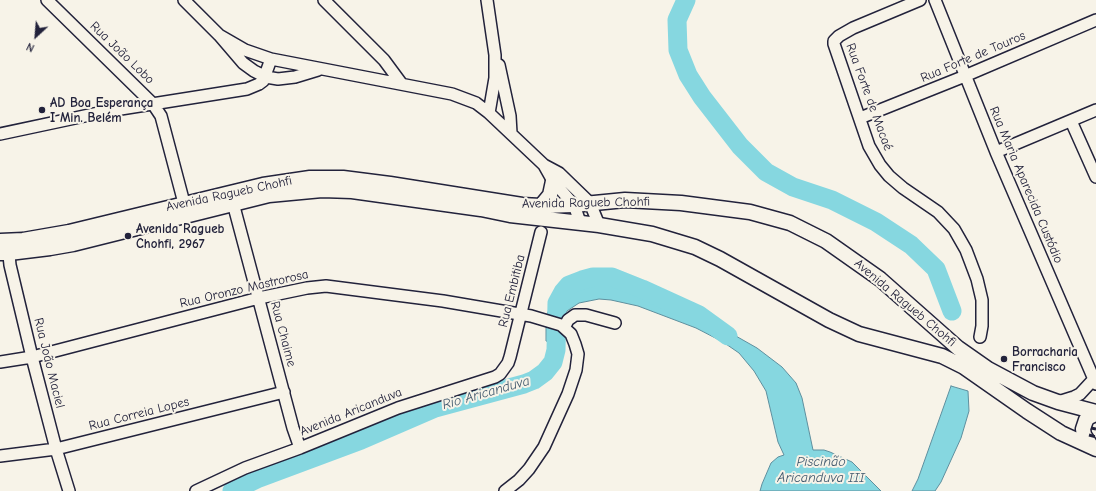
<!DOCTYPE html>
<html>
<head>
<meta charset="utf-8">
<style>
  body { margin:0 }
  #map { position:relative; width:1096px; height:491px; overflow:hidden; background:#f7f3e8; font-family:"Comic Neue",sans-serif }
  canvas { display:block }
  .north { position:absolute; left:16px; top:16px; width:40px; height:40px; -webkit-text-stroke:3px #f7f3e8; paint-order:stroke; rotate:206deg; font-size:11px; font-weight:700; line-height:16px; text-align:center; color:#22223b }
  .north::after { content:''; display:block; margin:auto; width:14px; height:18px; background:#22223b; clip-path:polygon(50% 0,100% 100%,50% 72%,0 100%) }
</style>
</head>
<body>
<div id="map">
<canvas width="1096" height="491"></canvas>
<div class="north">N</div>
</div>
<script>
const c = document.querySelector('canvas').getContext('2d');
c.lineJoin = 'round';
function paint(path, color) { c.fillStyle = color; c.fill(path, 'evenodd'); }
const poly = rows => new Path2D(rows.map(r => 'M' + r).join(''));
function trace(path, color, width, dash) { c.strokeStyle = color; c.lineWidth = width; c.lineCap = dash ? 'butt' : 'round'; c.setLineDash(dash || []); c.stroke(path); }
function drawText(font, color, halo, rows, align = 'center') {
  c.font = font + ' "Comic Neue",sans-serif'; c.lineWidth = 4; c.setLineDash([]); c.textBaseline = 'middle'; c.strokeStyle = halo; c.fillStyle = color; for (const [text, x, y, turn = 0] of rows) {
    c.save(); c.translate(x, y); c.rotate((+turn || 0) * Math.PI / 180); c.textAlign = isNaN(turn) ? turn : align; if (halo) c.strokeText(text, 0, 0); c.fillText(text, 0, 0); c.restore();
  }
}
const water = poly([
  [597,283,615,284,643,292,720,327,757,348,782,367,796,383,802,398,813,450,824,450,830,452,852,462,881,491,760,491,762,484,771,463,778,457,784,455,778,442,766,391,754,371,739,353,723,342,696,328,638,306,611,300,599,299,579,303,567,311,561,320,557,344,546,341,546,316,551,306,558,296,572,289,597,283],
  [951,386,968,391,969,411,961,438,941,482,935,491,912,491,918,479,951,386]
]);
paint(water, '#86d7e0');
trace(water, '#5e8f9e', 1);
trace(poly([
  [686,0,677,20,678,50,688,75,702,97,740,146,766,172,793,187,832,200,876,222,911,245,936,269,952,311],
  [232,491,259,478,361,440,435,408,524,384,534,380,545,372,553,362,556,350,557,303,563,292,569,285,582,280,593,277,612,277,642,289,699,315,728,336]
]), '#86d7e0', 19);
const minor = poly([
  [47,0,153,104,161,116,184,203],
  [184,0,219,35,243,63,254,71,266,77,278,79,295,77,318,70],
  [324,0,384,60,401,83],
  [487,0,495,55,495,78,489,113],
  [920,0,853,28,839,36,834,41,834,44,869,146,880,165,889,176,903,188,938,212,954,229,966,250,977,279,982,300,982,326,980,337],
  [935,0,996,152,1096,384],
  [219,35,245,50,271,59,452,94,476,103,489,113,544,165,553,181,574,205,580,222],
  [499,65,510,116,511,133],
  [860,118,960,78,1096,20],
  [1071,121,1096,177],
  [0,134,108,111,247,89,259,84,263,81,271,59],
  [996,152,1096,110],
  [544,165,559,173,590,203,599,225],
  [233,203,293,428,300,448],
  [8,245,10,265,32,357,56,449,69,491],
  [565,326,568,320,575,315,586,315,615,323],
  [0,362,32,357,259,298,307,288,326,286,443,301,531,316,561,325,571,334,575,344,578,354,576,370,568,394,544,447,529,469,519,480,505,491],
  [1058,402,1074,397,1080,394,1093,380],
  [0,456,56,449,284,392],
  [196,491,245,468,300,448,398,408,495,377,500,374,508,363,510,357,541,232]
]);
const major = poly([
  [541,206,550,195,553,181],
  [0,241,23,240,69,232,263,185,310,178,343,178,390,184,522,205,541,206,574,205,625,200,681,203,750,212,790,223,826,241,880,279,958,348,988,369,1033,393,1058,402,1096,412],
  [0,253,9,253,50,248,73,244,269,195,322,190,352,191,481,209,510,215,599,225,652,234,695,247,720,259,829,320,859,334,942,356,964,367,1027,411,1061,433,1096,449],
  [1092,447,1084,435,1083,429,1086,420,1089,417,1096,414]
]);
trace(minor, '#22223b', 14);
trace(major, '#22223b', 17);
trace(minor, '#f7f3e8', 11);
trace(major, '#f7f3e8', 14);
trace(poly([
  [1091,428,1096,429],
  [1089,435,1096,437]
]), '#22223b', 3, [6, 3]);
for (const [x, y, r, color] of [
  [42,110,4,"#22223b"],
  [128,236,4,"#22223b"],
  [1004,359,4,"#22223b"]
]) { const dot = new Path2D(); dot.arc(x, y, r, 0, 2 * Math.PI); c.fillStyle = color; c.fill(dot); trace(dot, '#f7f3e8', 1.5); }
drawText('13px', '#22223b', '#f7f3e8', [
  ["Rua João Lobo",122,53,44],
  ["Rua Forte de Touros",973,57,-23],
  ["Rua Forte de Macaé",869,97,70],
  ["Rua Maria Aparecida Custódio",1026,185,67],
  ["Avenida Ragueb Chohfi",229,194,-12],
  ["Avenida Ragueb Chohfi",586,203,-1],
  ["Rua Oronzo Mastrorosa",244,289,-13],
  ["Rua Embitiba",512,291,-76],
  ["Avenida Ragueb Chohfi",905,303,40],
  ["Rua Chaime",283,334,75],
  ["Rua João Maciel",49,363,76],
  ["Avenida Aricanduva",351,412,-22],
  ["Rua Correia Lopes",139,414,-14]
]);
drawText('bold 13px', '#22223b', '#f7f3e8', [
  ["AD Boa Esperança",50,103],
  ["I Min. Belém",50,118],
  ["Avenida Ragueb",136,229],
  ["Chohfi, 2967",136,244],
  ["Borracharia",1012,352],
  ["Francisco",1012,367]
], 'left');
drawText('italic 14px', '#40586d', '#f7f3e8', [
  ["Rio Aricanduva",486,393,-16],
  ["Piscinão",821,462],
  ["Aricanduva III",821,478]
]);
</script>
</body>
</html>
